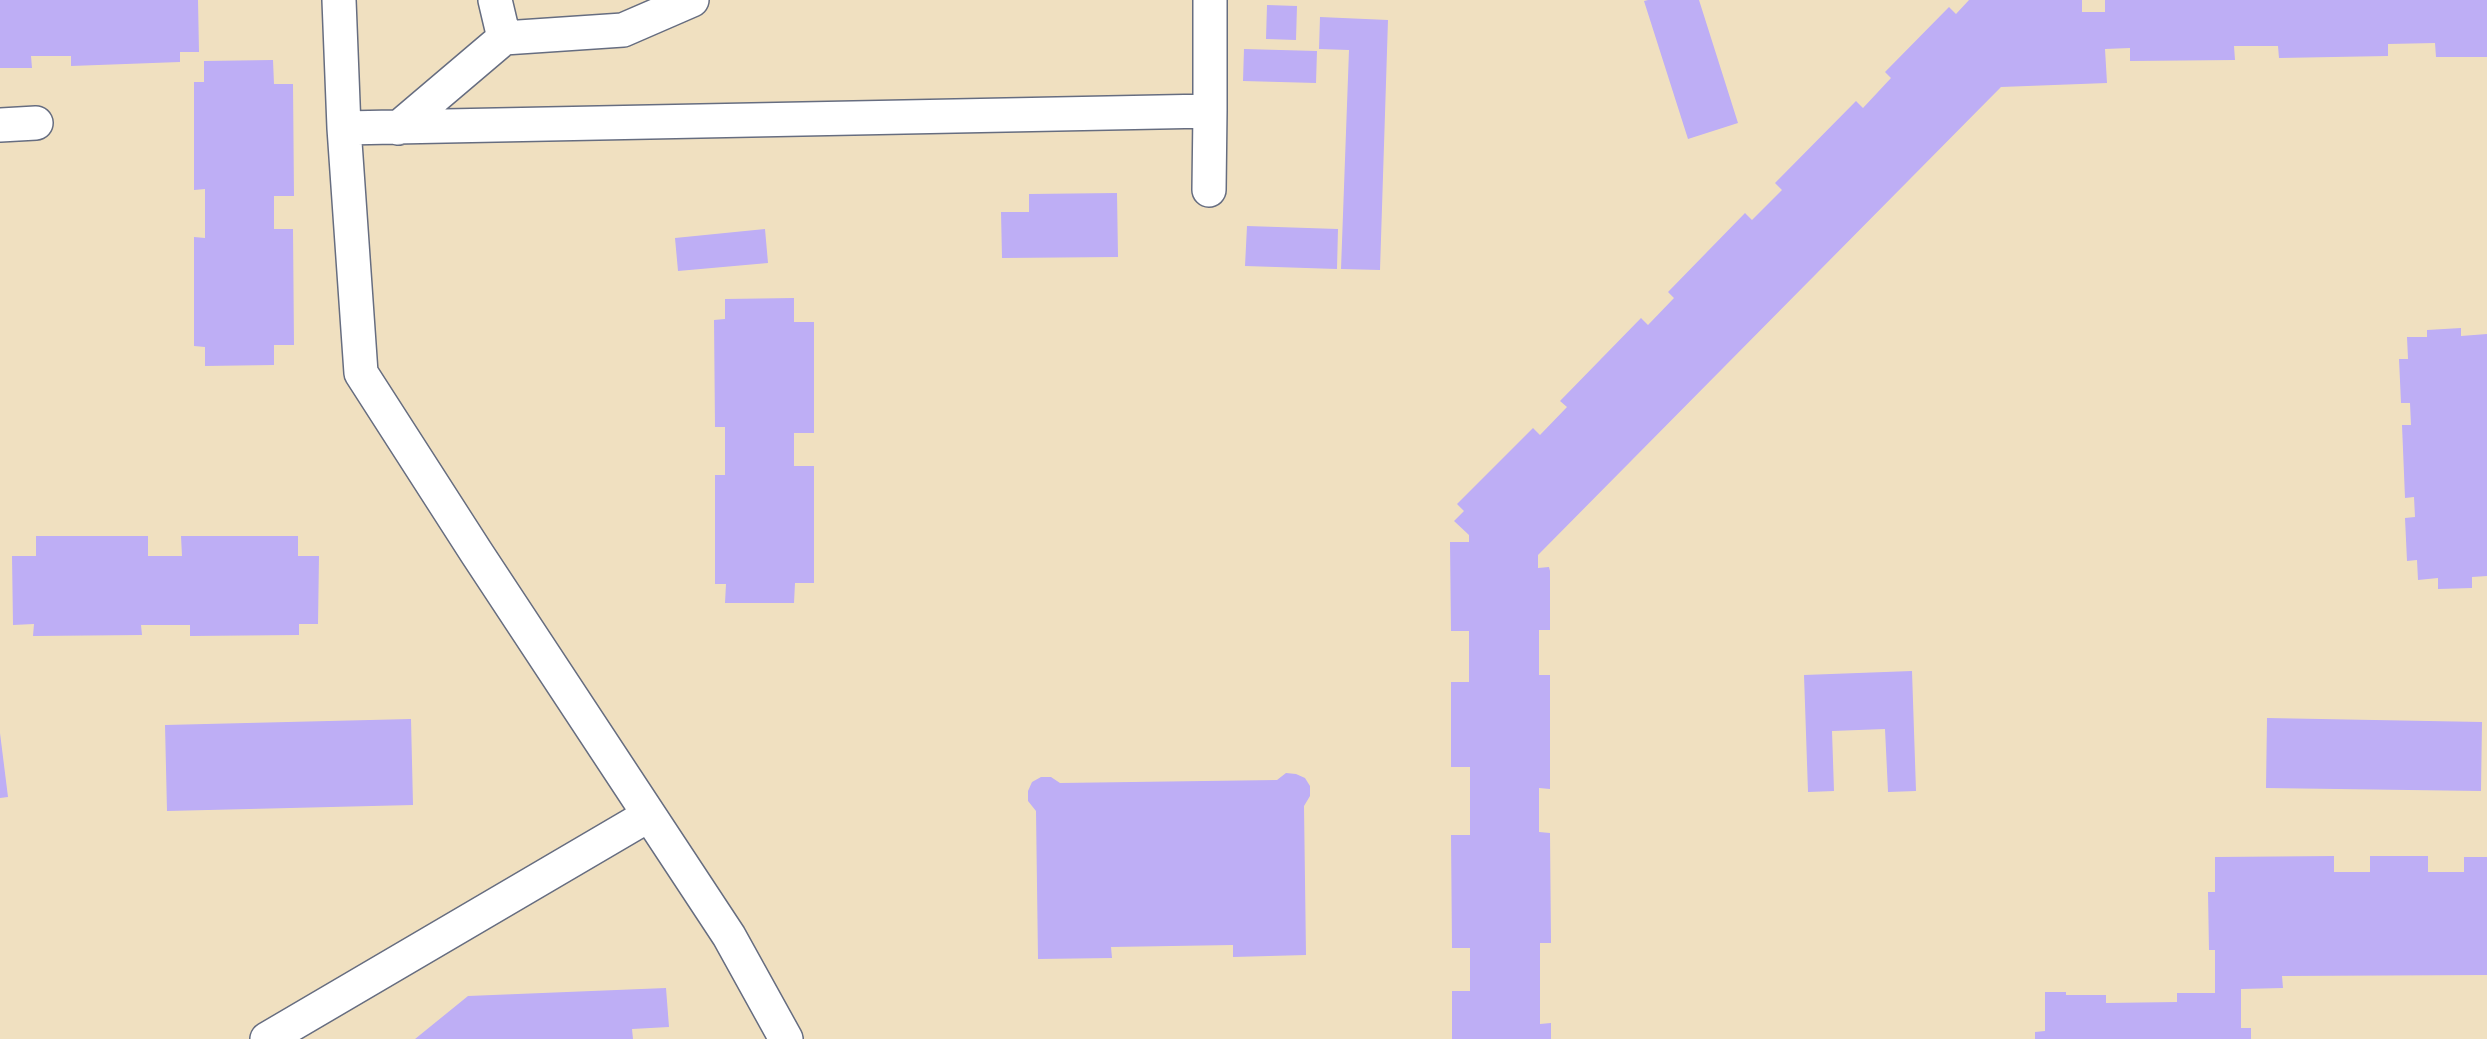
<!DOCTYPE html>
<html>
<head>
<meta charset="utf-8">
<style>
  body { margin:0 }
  canvas { display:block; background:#f0e0c0 }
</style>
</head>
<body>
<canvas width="2487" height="1039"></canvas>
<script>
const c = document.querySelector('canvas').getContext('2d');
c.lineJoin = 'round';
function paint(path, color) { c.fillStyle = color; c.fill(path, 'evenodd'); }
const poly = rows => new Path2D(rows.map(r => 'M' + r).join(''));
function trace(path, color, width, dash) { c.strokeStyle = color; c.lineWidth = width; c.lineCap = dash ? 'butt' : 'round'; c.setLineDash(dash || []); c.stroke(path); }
paint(poly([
  [0,0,198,0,199,52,180,52,180,62,71,66,71,56,31,56,32,68,0,68],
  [1648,0,1699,0,1738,123,1688,139,1644,1],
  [1969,0,2082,0,2082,12,2105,12,2105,0,2487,0,2487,57,2436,57,2435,43,2388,44,2388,56,2279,58,2278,46,2234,46,2235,60,2130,61,2130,48,2105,49,2107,83,2001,87,1538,555,1538,568,1549,567,1550,571,1550,630,1539,630,1539,675,1550,675,1550,789,1539,788,1539,832,1550,833,1551,943,1540,943,1540,1024,1551,1023,1551,1039,1452,1039,1452,991,1470,991,1470,948,1452,948,1451,835,1470,835,1470,767,1451,767,1451,682,1469,682,1469,631,1451,631,1450,542,1469,542,1469,535,1454,521,1464,511,1457,504,1533,428,1540,435,1567,407,1560,401,1641,318,1648,325,1674,298,1668,292,1745,213,1752,220,1782,190,1775,183,1856,101,1863,108,1891,78,1885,72,1949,7,1956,14],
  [1267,5,1297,6,1296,40,1266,39],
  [1320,17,1388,20,1380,270,1341,269,1349,50,1319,49],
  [1244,49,1317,51,1316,83,1243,81],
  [273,60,274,84,293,84,294,196,274,196,274,229,293,229,294,345,274,345,274,365,205,366,205,347,194,346,194,237,205,238,205,189,194,190,194,82,204,82,204,61],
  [1117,193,1118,257,1002,258,1001,212,1029,212,1029,194],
  [1247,226,1338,229,1337,269,1245,266],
  [765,229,768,263,678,271,675,238],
  [794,298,794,322,814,322,814,433,794,433,794,466,814,466,814,583,795,583,794,603,725,603,726,584,715,584,715,475,725,475,725,427,715,427,714,320,725,319,725,299],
  [2461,328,2461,336,2487,334,2487,576,2472,577,2472,588,2438,589,2438,578,2418,580,2417,560,2407,561,2405,518,2415,517,2414,497,2405,498,2402,425,2411,425,2410,403,2401,403,2399,359,2408,359,2407,337,2427,337,2427,330],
  [36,536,148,536,148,556,182,556,181,536,298,536,298,556,319,556,318,624,299,624,299,635,190,636,190,625,141,625,142,635,33,636,34,624,13,625,12,556,36,556],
  [1912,671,1916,791,1888,792,1885,729,1832,731,1834,791,1808,792,1804,675],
  [2267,718,2482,722,2481,791,2266,788],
  [411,719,413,805,167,811,165,725],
  [0,733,8,797,0,798],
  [1286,773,1296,774,1305,778,1310,786,1310,796,1304,806,1306,955,1233,957,1233,945,1111,947,1112,958,1038,959,1036,811,1028,801,1028,791,1032,782,1041,777,1051,777,1060,783,1277,780],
  [2334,856,2334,872,2370,872,2370,856,2428,856,2428,872,2464,872,2464,857,2487,857,2487,975,2282,976,2283,988,2241,989,2241,1028,2251,1028,2251,1039,2035,1039,2035,1032,2045,1031,2045,992,2066,992,2066,995,2106,995,2106,1003,2177,1002,2177,993,2215,993,2215,950,2209,950,2208,892,2215,892,2215,857],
  [666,988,669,1027,632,1029,633,1039,415,1039,468,996]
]), '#beaef5');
const minor = poly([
  [339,0,344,128,361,373,476,552,729,936,786,1039],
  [504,38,623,30,692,0],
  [0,125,36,123],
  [344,128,1210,111,1210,0],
  [398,128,504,38,495,0],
  [1209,190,1210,111],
  [267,1039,649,815]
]);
trace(minor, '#666d80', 36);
trace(minor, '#fff', 33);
</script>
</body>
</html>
